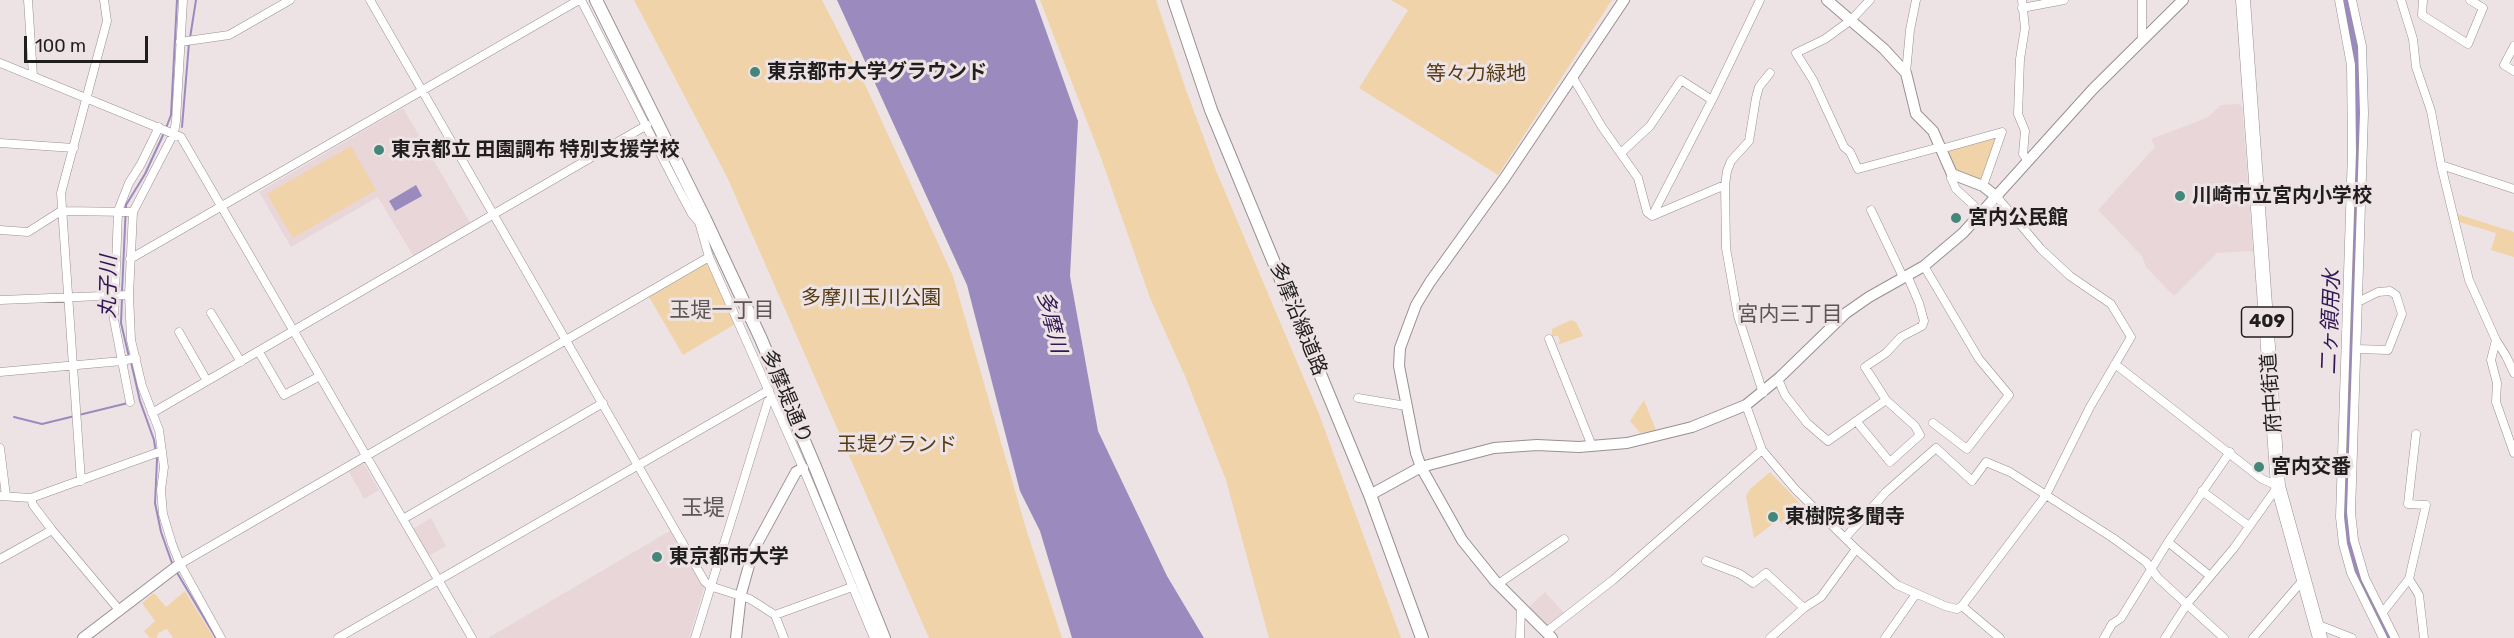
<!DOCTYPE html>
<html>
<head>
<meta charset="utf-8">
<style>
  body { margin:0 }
  #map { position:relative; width:2514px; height:638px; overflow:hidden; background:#ede3e4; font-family:Rubik,sans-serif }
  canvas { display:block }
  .scale { position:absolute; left:24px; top:36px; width:124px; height:27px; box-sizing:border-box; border:3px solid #211e1f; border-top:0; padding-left:8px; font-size:18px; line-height:21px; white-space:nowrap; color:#211e1f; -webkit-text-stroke:4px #ede3e4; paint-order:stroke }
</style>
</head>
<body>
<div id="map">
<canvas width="2514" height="638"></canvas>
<div class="scale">100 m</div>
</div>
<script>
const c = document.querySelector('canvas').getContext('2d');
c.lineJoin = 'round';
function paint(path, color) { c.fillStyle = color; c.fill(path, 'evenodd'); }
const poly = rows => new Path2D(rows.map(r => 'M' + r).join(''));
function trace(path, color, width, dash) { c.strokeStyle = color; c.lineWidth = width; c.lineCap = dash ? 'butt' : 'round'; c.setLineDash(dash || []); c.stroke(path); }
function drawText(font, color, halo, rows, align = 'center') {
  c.font = font + ' Rubik,"Noto Sans JP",sans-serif'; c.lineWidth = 6; c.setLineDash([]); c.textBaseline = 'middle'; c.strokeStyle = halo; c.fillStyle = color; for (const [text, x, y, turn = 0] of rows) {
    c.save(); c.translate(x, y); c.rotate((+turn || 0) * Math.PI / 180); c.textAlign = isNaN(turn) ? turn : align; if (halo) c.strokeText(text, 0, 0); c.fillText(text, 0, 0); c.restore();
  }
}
paint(poly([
  [2239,104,2242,106,2253,251,2217,253,2174,296,2146,267,2142,256,2098,210,2155,147,2151,139,2207,118,2221,105],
  [403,108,472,226,415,259,378,197,291,247,259,192],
  [362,461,379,490,364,499,348,470],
  [431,518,446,546,427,557,411,530],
  [673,529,705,584,689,638,488,638],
  [1545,592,1565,614,1548,627,1529,607]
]), '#e8d6d9');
paint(poly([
  [634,0,822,0,862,78,953,276,1027,532,1062,638,929,638,727,177],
  [1040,0,1156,0,1186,90,1217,173,1319,414,1401,638,1269,638,1226,480,1185,376,1150,298,1100,155],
  [1391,0,1612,0,1498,175,1359,88,1408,10],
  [2002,132,1983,186,1952,174,1941,149],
  [351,146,376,190,293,238,267,194],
  [2457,214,2514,232,2514,257,2491,250,2496,233,2459,222],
  [706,263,710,264,737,323,683,355,649,297],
  [1571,320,1576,322,1583,336,1557,345,1560,341,1558,336,1552,336,1552,329],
  [1644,400,1656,430,1640,433,1630,421],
  [1770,472,1809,513,1790,529,1778,520,1754,538,1746,496,1750,489],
  [185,591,214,638,173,638,167,629,158,633,157,638,150,638,144,631,155,621,142,603,154,593,166,607]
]), '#f1d3a9');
paint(poly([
  [837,0,1035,0,1078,121,1070,276,1098,431,1167,576,1204,638,1072,638,1040,531,1020,491,967,285],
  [416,185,422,196,395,211,389,201]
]), '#9b8abe');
trace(poly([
  [190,38,196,0],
  [182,127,189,43],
  [166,128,171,115,177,0],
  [122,292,126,205,145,174,164,133],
  [122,298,121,323,129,357],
  [131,362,140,401,154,440,157,460,155,503,161,532,173,566],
  [14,417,42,424,128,403],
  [176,571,216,638]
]), '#9b8abe', 2);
trace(poly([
  [2345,0,2356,47,2358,107,2346,514,2348,544,2359,579,2390,638]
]), '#9b8abe', 15);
const minor = poly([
  [28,0,33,76],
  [183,0,176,121,174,133,133,212,129,295,131,340,142,386,159,430,164,467,161,490,163,514,172,544,180,564,221,638],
  [370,0,705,582,710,586,750,599,775,615,784,638],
  [581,0,679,190,692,214,699,222],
  [1870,0,1851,20,1825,39,1796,53,1813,80,1844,147,1850,152,1858,169,1940,147],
  [2022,0,2025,28,2020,59,2018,114,2025,131,2023,154,2028,161],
  [2142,0,2142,39],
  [2339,0,2351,65,2352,152,2340,517,2343,544,2351,573,2383,638],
  [2352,0,2362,46,2364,113,2351,512,2354,540,2365,578,2395,638],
  [2401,0,2413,39,2416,67,2431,111,2441,165,2469,280,2496,340,2491,360,2497,383,2496,402,2514,453],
  [2423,0,2422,15,2468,44,2483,8,2470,0],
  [2022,8,2064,0],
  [180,42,229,35,290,0],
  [2514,46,2504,65,2514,71],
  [0,63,181,137,472,638],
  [1906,73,1910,30,1916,0],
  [1572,76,1602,127,1638,178,1647,212,1652,216,1725,185],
  [0,143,74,148],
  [1941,149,2002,132,1983,186],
  [1621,153,1650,126,1681,80,1712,100],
  [2441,165,2514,189],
  [1952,174,1951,178,1956,189,1982,213],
  [1871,210,1903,277],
  [1652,216,1712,100,1760,0],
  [705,219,699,222,709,257,803,468,874,638],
  [0,230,28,232,61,211,133,212],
  [130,259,579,0],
  [1924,266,1979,359,2009,395,1967,449,1933,423],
  [0,300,129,295],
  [211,313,241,362],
  [179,332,207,381],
  [1549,339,1592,446],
  [2496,340,2506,356,2514,373],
  [2357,349,2388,350,2402,314,2396,295,2390,291,2378,292,2358,302],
  [259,352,284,395,320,376],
  [2115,364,2262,479,2278,486,2234,548,2187,604,2165,638],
  [0,372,122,361,136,358],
  [1778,379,1785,395,1807,423,1828,441,1886,400,1915,426,1920,435,1890,462,1857,422],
  [1763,393,1738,316,1726,248,1725,185,1727,171,1731,161,1749,141,1756,98,1759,87,1770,73],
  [1358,398,1406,406],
  [1886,400,1865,367,1886,353,1901,337,1922,326,1924,321,1919,303,1907,275],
  [130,402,114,320,118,211,129,183,141,164,159,127],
  [1746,405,1762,450,1795,489,1856,549,1897,585,1945,606,1957,609,1962,606,2046,495,2090,407,2131,337,2111,304,2070,276,2041,249,1997,197],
  [152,413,647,125],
  [2416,434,2408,504,2426,505,2409,579,2419,595,2424,638],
  [0,448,6,496],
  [81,481,61,193,107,21,104,0],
  [2202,491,2249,526],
  [0,496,31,498,162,451],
  [31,498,33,505,52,530,120,611],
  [403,519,603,403],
  [1845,538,1886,492,1936,448,1972,481,1986,462,2010,472,2113,538,2146,562,2158,578,2224,638],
  [2168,542,2210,576],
  [0,559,52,530],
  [1706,561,1740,574,1753,583,1766,573,1804,608],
  [180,564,709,257],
  [1498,584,1564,539],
  [1962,606,2000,638],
  [2383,612,2409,579],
  [775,615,852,587],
  [2316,624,2352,638],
  [1546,632,1613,580,1762,450],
  [338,638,769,390],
  [695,638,768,401,773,399],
  [1520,638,1521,607],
  [1770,638,1804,608,1821,597,1856,549],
  [1885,638,1916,594],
  [2104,638,2112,624,2121,618,2168,542,2230,452],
  [2253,638,2303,580]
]);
const tertiary = poly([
  [1827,0,1884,49,1906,73,1916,114,1933,131,1952,174,1983,186,1997,197],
  [1370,495,1421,467,1494,448,1537,445,1579,447,1627,443,1692,427,1746,405,1779,378,1846,313,1869,297,1924,266,1963,233,2093,89,2183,0],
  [83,638,180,564],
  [736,638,741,594,753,551,796,472,803,468],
  [1552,638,1495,581,1462,540,1421,467,1416,453,1399,366,1400,348,1416,305,1430,282,1504,179,1624,0]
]);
const primary = poly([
  [596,0,705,219,761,339,816,469,884,638],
  [1174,0,1211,110,1370,495,1422,638]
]);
const trunk = poly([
  [2243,0,2278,486,2320,638]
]);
trace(minor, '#999091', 9);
trace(tertiary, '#999091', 12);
trace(primary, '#999091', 14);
trace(trunk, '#999091', 15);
trace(minor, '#fff', 8);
trace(tertiary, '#fff', 10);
trace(primary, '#fff', 12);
trace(trunk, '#fff', 14);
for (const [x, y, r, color] of [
  [755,72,6,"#44877a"],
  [379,150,6,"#44877a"],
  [2180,196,6,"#44877a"],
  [1956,218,6,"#44877a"],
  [2259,467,6,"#44877a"],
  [1773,517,6,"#44877a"],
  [657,557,6,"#44877a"]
]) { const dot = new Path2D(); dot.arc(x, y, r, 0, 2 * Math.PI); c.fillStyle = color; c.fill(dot); trace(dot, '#ede3e4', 2); }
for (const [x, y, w] of [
  [2267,322,51]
]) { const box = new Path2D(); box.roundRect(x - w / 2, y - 15, w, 30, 4.5); c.fillStyle = '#ede3e4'; c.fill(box); trace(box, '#211e1f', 1.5); }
drawText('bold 18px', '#211e1f', null, [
  ["409",2267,322]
]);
drawText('bold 20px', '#211e1f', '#ede3e4', [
  ["東京都市大学グラウンド",767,72],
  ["東京都立 田園調布 特別支援学校",391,150],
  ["川崎市立宮内小学校",2192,196],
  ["宮内公民館",1968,218],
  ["宮内交番",2271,467],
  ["東樹院多聞寺",1785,517],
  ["東京都市大学",669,557]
], 'left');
drawText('20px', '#553c14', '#ede3e4', [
  ["等々力緑地",1476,74],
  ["多摩川玉川公園",871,298],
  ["玉堤グランド",897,445]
]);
drawText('20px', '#211e1f', '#ede3e4', [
  ["多摩沿線道路",1298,319,68],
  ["府中街道",2272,393,-94],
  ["多摩堤通り",786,397,67]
]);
drawText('italic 21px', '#321655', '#ede3e4', [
  ["丸子川",109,287,-89],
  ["多摩川",1051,322,76],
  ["二ヶ領用水",2331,322,-88]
]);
drawText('21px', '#5c5556', '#ede3e4', [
  ["玉堤一丁目",722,311],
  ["宮内三丁目",1790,315]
]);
drawText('22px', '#5c5556', '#ede3e4', [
  ["玉堤",703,509]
]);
</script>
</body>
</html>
